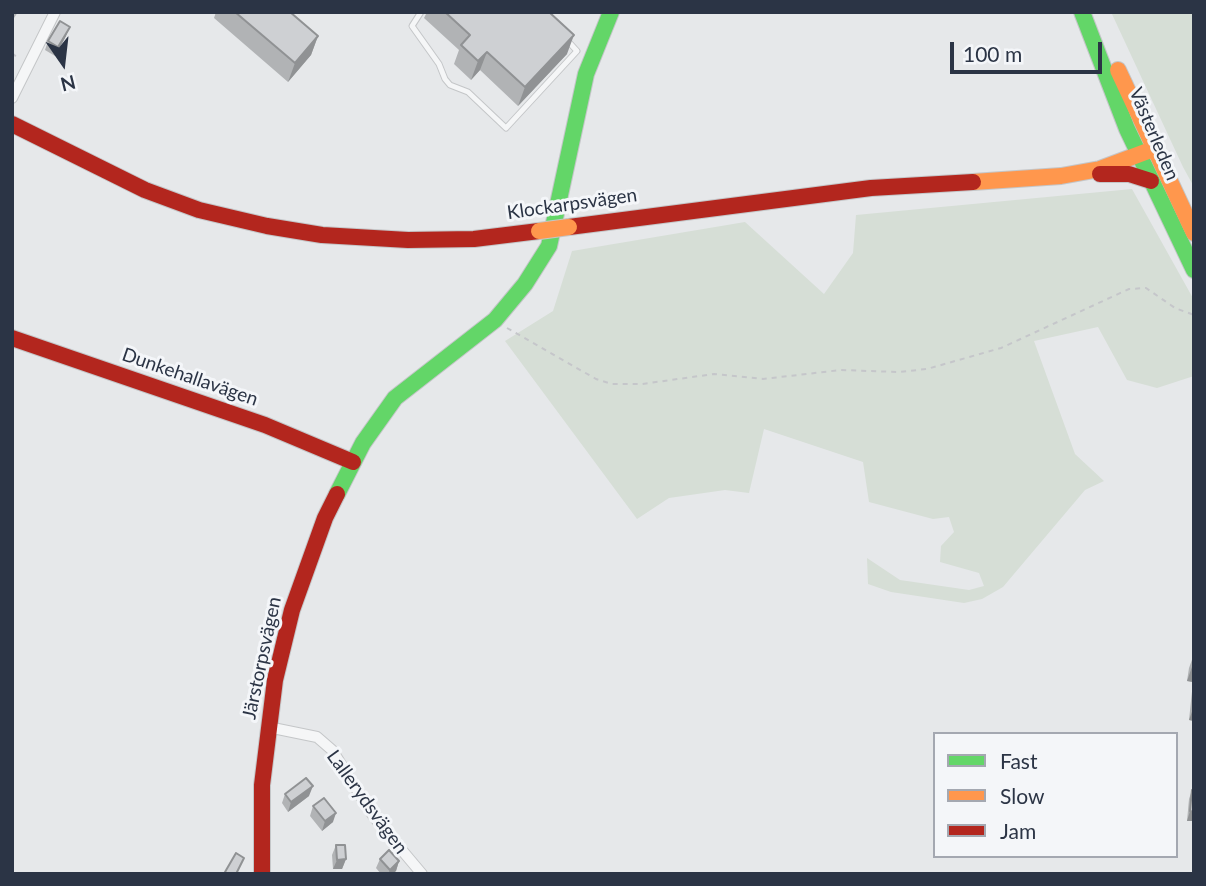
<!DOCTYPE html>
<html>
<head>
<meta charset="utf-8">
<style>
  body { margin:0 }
  #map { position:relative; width:1206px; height:886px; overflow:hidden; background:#e6e8ea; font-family:Lato,sans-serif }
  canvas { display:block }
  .frame { position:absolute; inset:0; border:14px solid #2b3445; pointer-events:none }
  .legend { position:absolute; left:933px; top:732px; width:245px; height:126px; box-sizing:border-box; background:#f4f6f9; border:2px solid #a4a8b1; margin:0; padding:9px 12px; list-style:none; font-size:21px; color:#2b3445 }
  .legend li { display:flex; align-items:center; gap:14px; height:35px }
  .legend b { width:35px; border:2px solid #a4a8b1 }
  .north { position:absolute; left:28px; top:28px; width:70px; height:70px; -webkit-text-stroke:5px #f4f6f9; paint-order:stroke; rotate:166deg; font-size:19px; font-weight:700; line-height:28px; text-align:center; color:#2b3445 }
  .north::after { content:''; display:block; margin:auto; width:24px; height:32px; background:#2b3445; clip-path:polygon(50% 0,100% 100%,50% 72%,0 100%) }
  .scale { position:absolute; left:950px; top:42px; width:152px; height:32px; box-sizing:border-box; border:4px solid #2b3445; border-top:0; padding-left:9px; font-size:21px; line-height:24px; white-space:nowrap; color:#2b3445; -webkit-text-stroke:5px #f4f6f9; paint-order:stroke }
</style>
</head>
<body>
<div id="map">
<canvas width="1206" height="886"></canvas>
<div class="frame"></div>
<ul class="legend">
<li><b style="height:9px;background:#63d668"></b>Fast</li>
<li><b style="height:9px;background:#ff974d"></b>Slow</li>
<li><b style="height:9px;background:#b3261e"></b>Jam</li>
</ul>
<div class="north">N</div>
<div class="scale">100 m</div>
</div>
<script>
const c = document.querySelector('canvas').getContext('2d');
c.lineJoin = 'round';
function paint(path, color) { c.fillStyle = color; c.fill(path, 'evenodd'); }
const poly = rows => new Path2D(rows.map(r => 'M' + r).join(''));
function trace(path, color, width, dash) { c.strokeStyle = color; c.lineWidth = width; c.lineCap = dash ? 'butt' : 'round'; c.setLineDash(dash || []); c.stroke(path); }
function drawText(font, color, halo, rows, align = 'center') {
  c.font = font + ' Lato,sans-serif'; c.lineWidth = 6; c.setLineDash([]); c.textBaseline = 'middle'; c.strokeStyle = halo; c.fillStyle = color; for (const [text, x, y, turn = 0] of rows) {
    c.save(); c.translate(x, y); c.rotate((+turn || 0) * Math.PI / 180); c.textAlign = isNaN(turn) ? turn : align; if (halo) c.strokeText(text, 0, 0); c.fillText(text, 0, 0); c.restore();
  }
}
paint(poly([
  [1111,12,1194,12,1194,187,1183,167],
  [1132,189,1194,300,1194,376,1157,388,1127,380,1098,327,1034,341,1075,454,1104,481,1085,490,1003,587,982,599,964,603,891,592,868,584,867,558,900,580,969,590,984,586,979,573,940,562,941,546,954,532,949,517,933,519,869,502,863,462,764,429,749,493,725,490,669,498,637,519,505,341,553,311,572,251,745,222,824,294,853,253,856,215]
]), '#d6ded6');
const lane = poly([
  [421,12,412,26,439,64,445,79,450,85,468,92,506,128,577,51,566,39]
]);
const street = poly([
  [12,98,55,12],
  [268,727,317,737,332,750,374,817,422,874]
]);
const fast = poly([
  [1082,12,1127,129,1194,270],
  [337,494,363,443,395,398,495,320,525,284,549,246,586,74,611,12]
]);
const slow = poly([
  [1118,70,1194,233],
  [973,182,1061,176,1100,169,1148,151]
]);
const jam = poly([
  [12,124,145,190,199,210,267,226,322,235,408,240,474,239,539,231],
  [1100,174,1129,174,1151,181],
  [569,227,871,188,973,182],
  [12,338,265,425,353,462],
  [262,874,262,785,275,680,292,610,325,518,337,494]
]);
trace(lane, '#c4c6c8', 7);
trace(street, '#c4c6c8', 12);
trace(fast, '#c4c6c8', 18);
trace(slow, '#c4c6c8', 18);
trace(jam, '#c4c6c8', 18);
trace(poly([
  [12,53,19,59],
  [507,328,596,379,612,384,642,384,714,374,763,379,841,370,898,372,927,369,1001,348,1129,289,1146,288,1175,308,1194,315]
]), '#c5c6ca', 2, [5, 5]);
trace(lane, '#f5f6f7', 5);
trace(street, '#f5f6f7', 10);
trace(fast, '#63d668', 16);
trace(slow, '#ff974d', 16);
trace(jam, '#b3261e', 16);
const slowBridge = poly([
  [539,231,569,227]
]);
trace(slowBridge, '#c4c6c8', 18, []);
trace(slowBridge, '#ff974d', 16);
paint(poly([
  [12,12,18,12,14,18,12,17],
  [216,12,290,12,318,36,311,55,288,82,214,18],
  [427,12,549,12,567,54,518,106,480,70,471,80,454,64,459,50,424,18],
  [66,36,55,56,45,50,48,41],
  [1194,654,1194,721,1189,720,1193,682,1187,681,1189,668],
  [1192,790,1194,790,1194,821,1187,821,1189,799],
  [285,794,309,796,288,812,282,803],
  [313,806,333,822,322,831,310,816],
  [336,845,346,859,342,869,333,869,332,855],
  [380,859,399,861,396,871,392,874,381,874,376,868]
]), '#b1b3b5');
paint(poly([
  [70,27,66,36,55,56,58,47],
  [574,35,567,54,518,106,525,87],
  [318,36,311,55,288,82,295,63],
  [487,52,480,70,471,80,478,61],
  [1192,667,1194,668,1193,682,1187,681],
  [1194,706,1194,721,1189,720],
  [313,786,309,796,288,812,291,802],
  [1190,811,1194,812,1194,821,1187,821],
  [336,813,333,822,322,831,325,821],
  [346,859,342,869,333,869,337,860],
  [399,861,396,871,392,874,388,874,390,870]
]), '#909294');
const building = poly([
  [235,12,290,12,318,36,295,63,235,12],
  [445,12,549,12,574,35,525,87,487,52,478,61,461,45,470,35,445,12],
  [60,21,70,27,58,47,48,41,60,21],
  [306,778,313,786,291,802,285,794,306,778],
  [1192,790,1194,790,1194,812,1190,811,1192,790],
  [324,798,336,813,325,821,313,806,324,798],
  [336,845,345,845,346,859,337,860,336,845],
  [389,850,399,861,390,870,380,859,389,850],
  [236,853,244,858,236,874,228,874,225,872,236,853]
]);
paint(building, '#ced0d3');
trace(building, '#909294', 2);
drawText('19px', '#2b3445', '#f4f6f9', [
  ["Västerleden",1154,134,67],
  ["Klockarpsvägen",572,204,-8],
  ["Dunkehallavägen",190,377,19],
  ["Järstorpsvägen",262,658,-78],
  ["Lallerydsvägen",367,802,54]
]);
</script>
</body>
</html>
